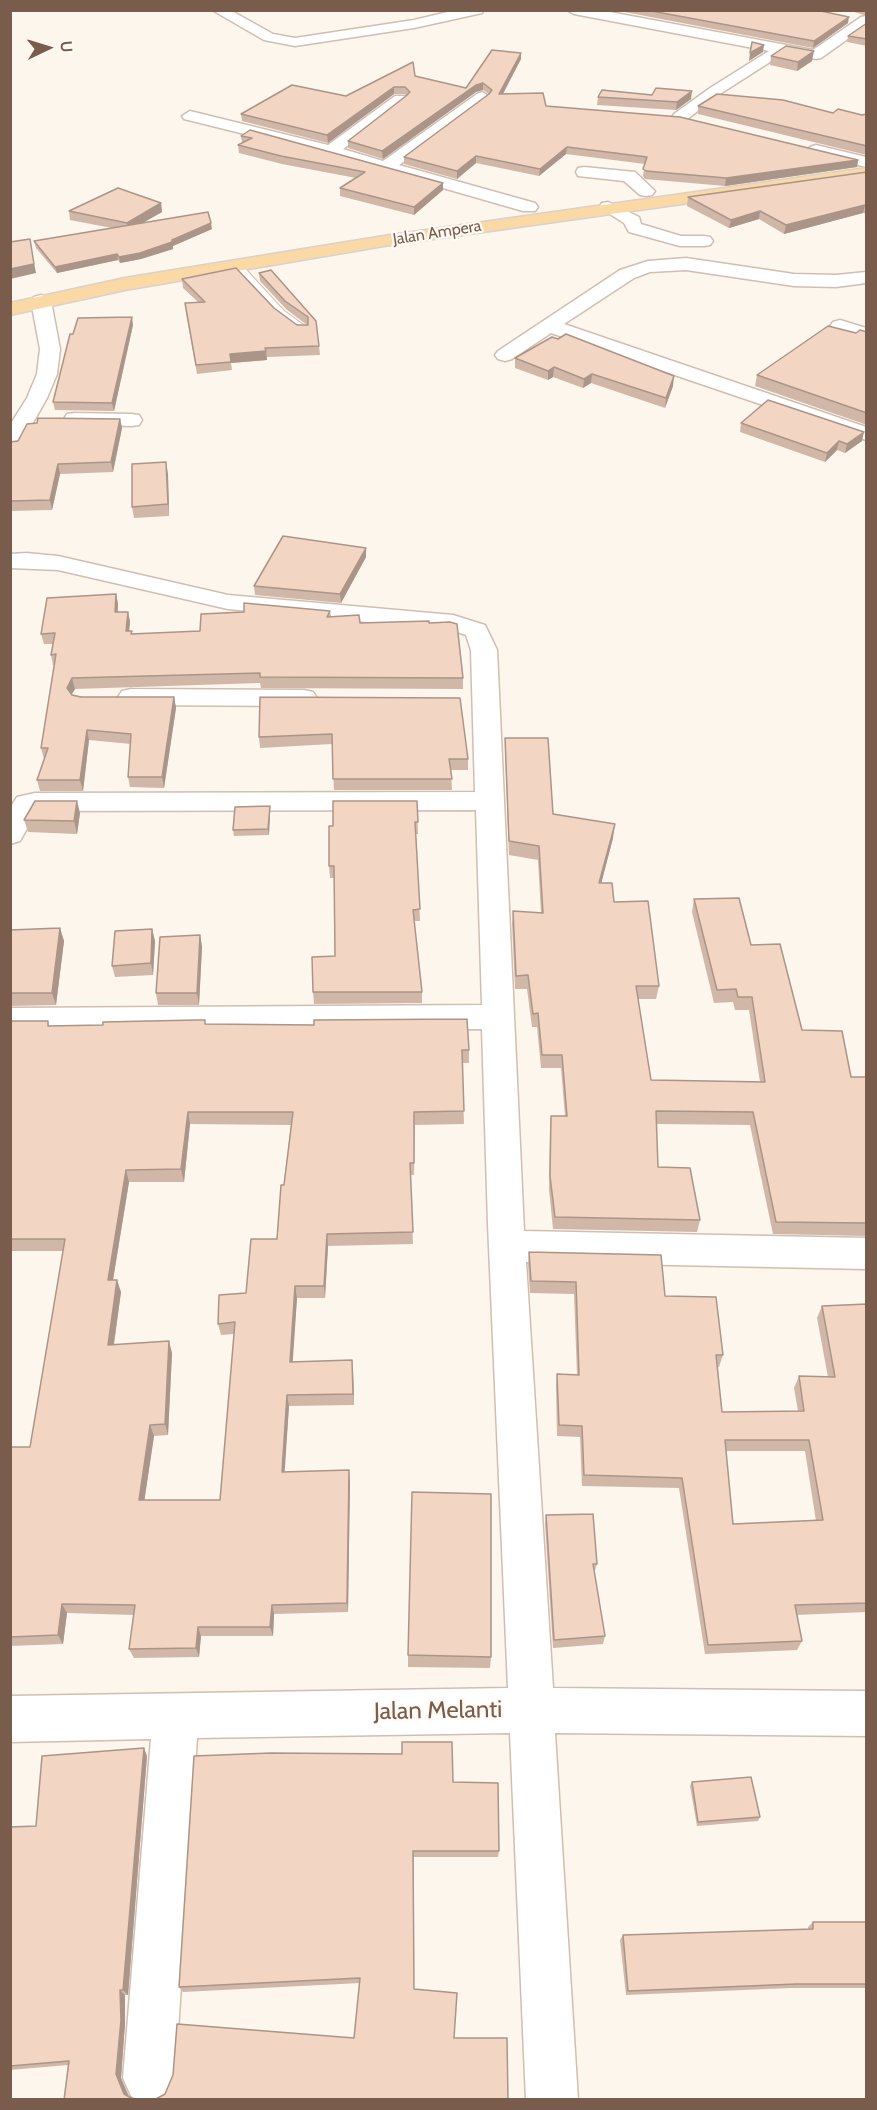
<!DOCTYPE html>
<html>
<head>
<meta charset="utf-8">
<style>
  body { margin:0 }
  #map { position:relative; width:877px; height:2110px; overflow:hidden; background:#fdf6ec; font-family:Cabin,sans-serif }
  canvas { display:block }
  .frame { position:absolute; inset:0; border:12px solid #7a5c4d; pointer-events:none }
  .north { position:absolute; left:18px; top:18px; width:60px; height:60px; -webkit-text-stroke:4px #fffaf3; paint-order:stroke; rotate:86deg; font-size:16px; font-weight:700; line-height:24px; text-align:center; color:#7a5c4d }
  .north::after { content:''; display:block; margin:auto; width:21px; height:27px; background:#7a5c4d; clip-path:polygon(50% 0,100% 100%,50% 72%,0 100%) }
</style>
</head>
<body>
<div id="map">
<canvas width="877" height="2110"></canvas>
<div class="frame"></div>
<div class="north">U</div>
</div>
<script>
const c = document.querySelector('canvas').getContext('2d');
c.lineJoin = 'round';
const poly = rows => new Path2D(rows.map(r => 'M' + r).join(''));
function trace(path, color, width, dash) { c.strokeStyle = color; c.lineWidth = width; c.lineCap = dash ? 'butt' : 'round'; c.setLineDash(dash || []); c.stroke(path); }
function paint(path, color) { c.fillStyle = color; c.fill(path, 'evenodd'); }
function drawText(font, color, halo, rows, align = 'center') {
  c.font = font + ' Cabin,sans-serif'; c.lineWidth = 4.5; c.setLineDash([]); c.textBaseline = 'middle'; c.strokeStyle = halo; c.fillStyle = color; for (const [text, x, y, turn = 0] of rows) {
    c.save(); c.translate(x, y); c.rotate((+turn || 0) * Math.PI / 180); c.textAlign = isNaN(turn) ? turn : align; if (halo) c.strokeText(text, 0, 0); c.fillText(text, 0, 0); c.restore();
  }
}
const lane = poly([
  [236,262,240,263,284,311,305,326,305,330,297,330,276,315,232,267,232,263,236,262]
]);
const street = poly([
  [212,10,230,10,273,34,295,38,414,20,456,10,484,10,482,13,414,28,295,46,264,40,212,10],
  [567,10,599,10,813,50,861,17,866,16,866,26,821,58,816,59,784,53,720,94,686,120,680,122,674,120,672,117,674,114,710,88,769,51,574,14,567,10],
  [482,92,490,97,487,100,399,165,535,203,538,207,535,211,523,211,325,154,184,119,182,116,190,111,328,145,395,96,405,96,408,99,405,102,343,149,383,161,477,94,482,92],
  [816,145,866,157,866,167,810,153,808,150,810,147,816,145],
  [584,167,635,172,655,191,652,195,646,196,640,195,624,181,578,176,576,172,578,168,584,167],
  [608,202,639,217,641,224,681,236,704,236,710,237,713,241,710,245,704,246,680,246,629,232,624,223,599,207,602,203,608,202],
  [686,258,794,274,836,275,866,272,866,283,836,287,794,286,686,270,650,272,634,278,564,324,866,427,866,440,551,333,512,359,505,361,498,359,495,355,498,351,620,270,648,261,686,258],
  [41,295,48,297,51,301,60,349,57,374,47,398,21,444,18,449,10,450,10,425,27,398,37,374,40,349,31,301,34,297,41,295],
  [840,320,866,328,866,340,833,330,830,326,833,322,840,320],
  [75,413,131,414,139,415,142,420,139,425,131,426,67,424,64,419,67,414,75,413],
  [26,553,58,556,228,595,453,615,485,625,497,650,524,1231,866,1238,866,1269,526,1262,553,1688,866,1691,866,1736,555,1733,578,2100,526,2100,510,1733,197,1738,175,2078,167,2096,160,2100,138,2100,131,2096,123,2078,151,1739,10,1742,10,1696,508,1688,488,1224,482,1029,10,1032,10,1008,482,1005,476,810,37,811,20,841,10,844,10,808,17,797,35,793,475,792,471,650,466,635,451,630,228,609,58,570,10,568,10,554,26,553],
  [131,689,304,690,313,692,317,698,313,704,304,706,131,705,122,703,118,697,122,691,131,689]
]);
const primary = poly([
  [866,168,866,178,384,246,125,290,10,315,10,303,125,278,384,236,866,168]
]);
trace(lane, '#d1beb0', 2);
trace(street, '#d1beb0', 3);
trace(primary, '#dad1cd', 3);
paint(lane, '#fff');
paint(street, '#fff');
paint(primary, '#fbd9a5');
paint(poly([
  [614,10,816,10,848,23,813,48],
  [848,10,867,10,867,16],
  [867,23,867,46,847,42,848,36],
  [771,56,812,61,797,71,770,65],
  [521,59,503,94,546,106,858,160,857,167,725,186,645,179,643,176,645,164,566,154,539,176,476,163,457,179,404,164,404,157,489,94,483,90,476,92,383,159,348,148,348,141,407,96,405,94,394,94,328,143,242,121,241,114,346,96,415,76,466,88],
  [598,97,691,99,676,110,597,105],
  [698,106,862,115,867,114,867,155,698,114],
  [241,136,443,190,414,215,340,196,340,188,356,178,282,164,239,153,238,145,242,143],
  [867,172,867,214,863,213,784,234,759,219,729,228,687,206,688,197],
  [161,203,162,212,143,223,212,229,173,246,173,249,141,259,120,263,118,260,57,273,36,248,34,241,112,228,70,220,69,211],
  [259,273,316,321,320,355,267,357,267,360,231,363,232,370,197,374,186,312,198,302,183,288,182,279,274,308,297,325,307,325,286,309,260,281],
  [133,325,114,411,55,410,53,402],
  [867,332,867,425,755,386,757,375,856,333],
  [515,358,673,386,665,408,591,383,583,388,553,377,548,380,515,368],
  [120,419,122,428,113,472,60,474,52,510,10,511,10,442],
  [741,423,862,441,845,453,837,450,825,462,740,432],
  [168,474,169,516,134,518,132,507],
  [366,548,366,557,341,603,255,595,254,586],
  [116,594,118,604,118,612,128,612,130,622,129,631,132,631,132,634,200,631,330,611,331,616,360,623,429,623,463,678,463,689,261,688,260,683,75,689,72,694,72,695,81,697,174,697,176,708,164,788,130,787,128,777,131,744,89,740,83,791,40,791,37,780,45,759,44,759,41,748,54,665,53,665,51,655,53,644,44,644,41,634],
  [260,697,468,759,468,770,451,770,452,790,334,790,332,744,260,748,259,737],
  [505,738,553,814,613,838,601,883,614,902,659,986,656,999,638,999,651,1080,760,1082,749,1010,735,1010,733,1002,714,1003,692,912,694,899,751,945,802,1030,851,1077,867,1077,867,1237,866,1236,773,1234,750,1125,656,1124,658,1167,700,1220,697,1232,553,1229,549,1189,550,1128,551,1116,565,1116,561,1068,541,1068,537,1027,532,1027,527,989,515,989,512,924,513,911,541,913,538,860,509,855,505,751],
  [417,801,418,834,416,834,420,921,414,921,422,992,422,1003,314,1004,313,992,335,956,334,878,330,878,329,866,333,826],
  [80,813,77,834,28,832,24,820],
  [270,813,269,835,234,836,233,830],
  [60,928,64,941,56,1005,10,1006,10,930],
  [152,929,155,941,153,975,115,977,112,966],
  [200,935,202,947,199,1005,158,1005,156,993],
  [10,1021,48,1021,49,1026,206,1024,469,1050,469,1063,462,1063,464,1124,415,1125,414,1175,410,1175,413,1244,328,1246,325,1298,297,1298,292,1362,353,1371,354,1405,289,1406,284,1472,350,1481,348,1612,274,1614,273,1636,201,1636,199,1657,134,1658,129,1649,134,1615,67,1613,63,1644,10,1646,10,1447,30,1447,63,1251,10,1251],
  [190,1124,291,1125,277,1239,246,1293,218,1324,221,1335,234,1334,220,1500,144,1500,154,1436,168,1435,172,1353,114,1345,121,1292,113,1280,129,1182,184,1182],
  [529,1252,665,1296,723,1355,719,1367,717,1367,722,1412,798,1411,794,1388,799,1376,828,1377,817,1318,822,1306,867,1304,867,1612,796,1615,802,1641,797,1650,705,1654,679,1488,582,1486,580,1437,557,1436,556,1386,557,1374,577,1375,574,1294,530,1293,528,1264],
  [726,1451,805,1451,816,1521,733,1524],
  [546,1515,597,1564,594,1573,605,1636,603,1644,553,1648,545,1524],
  [408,1655,491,1657,490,1668,408,1667],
  [147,1756,128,1995,125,1995,125,2024,121,2078,129,2096,133,2099,156,2099,354,2038,360,1983,183,1992,179,1987,453,1782,499,1851,498,1857,414,1857,414,1989,454,2038,508,2100,64,2100,68,2065,10,2070,10,1827,36,1826],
  [692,1782,760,1817,758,1821,697,1826,690,1786],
  [813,1922,867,1922,867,1988,791,1988,626,1995,620,1940,623,1935,808,1929,808,1927]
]), '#d1b7a8');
paint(poly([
  [849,17,848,23,813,48,814,41],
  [764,45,763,52,749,61,750,53],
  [814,51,812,61,797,71,798,62],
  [521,53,521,59,499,101,499,94],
  [483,83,483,90,476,92,383,159,382,151,476,85],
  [394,87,394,94,328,143,327,135],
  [692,91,691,99,676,110,677,102],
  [567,147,566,154,539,176,540,169],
  [476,156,476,163,457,179,457,171],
  [858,160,857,167,725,186,726,178],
  [443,183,443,190,414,215,414,207],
  [161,203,162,212,128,231,127,223],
  [865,205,863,213,784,234,786,225],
  [760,211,759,219,729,228,731,220],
  [211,223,212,229,173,246,173,249,141,259,120,263,119,257,172,240],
  [31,248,36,273,10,279,10,269],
  [117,254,118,260,57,273,55,267],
  [132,317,133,325,114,411,112,403],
  [266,351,267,360,231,363,230,354],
  [554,367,553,377,548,380,548,371],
  [592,374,591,383,583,388,584,379],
  [674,376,673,386,665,408,666,398],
  [120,419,122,428,113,472,111,462],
  [864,432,862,441,845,453,847,444],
  [839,441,837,450,825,462,827,453],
  [166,462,168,474,169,516,168,504],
  [58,464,60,474,52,510,50,500],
  [366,548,366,557,341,603,340,594],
  [116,594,118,604,117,622,115,612],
  [128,612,130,622,128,642,126,631],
  [72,678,75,689,69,698,67,688],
  [174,697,176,708,164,788,162,777],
  [87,730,89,740,83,791,80,780],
  [77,801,80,813,77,834,74,821],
  [270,806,270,813,269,835,268,829],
  [615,824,613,838,598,896,599,883],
  [60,928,64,941,56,1005,52,993],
  [152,929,155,941,153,975,151,963],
  [200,935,202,947,199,1005,197,993],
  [188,1112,190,1124,184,1182,181,1169],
  [126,1170,129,1182,111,1292,108,1280],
  [327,1234,328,1246,325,1298,324,1286],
  [117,1280,121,1292,112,1356,108,1345],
  [295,1286,297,1298,292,1373,290,1362],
  [169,1341,172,1353,168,1435,165,1424],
  [352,1360,353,1371,354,1405,353,1394],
  [287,1395,289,1406,284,1482,282,1472],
  [150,1425,154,1436,143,1510,139,1500],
  [349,1470,350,1481,348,1612,347,1603],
  [62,1604,67,1613,63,1644,58,1635],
  [272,1605,274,1614,273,1636,270,1627],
  [198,1627,201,1636,199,1657,196,1648],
  [144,1748,147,1756,128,1995,123,1990],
  [120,1990,125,1995,125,2024,121,2078,129,2097,124,2094,116,2074]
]), '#aa9588');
const building = poly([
  [646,10,816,10,849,17,814,41,646,10],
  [867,23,867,39,848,36,867,23],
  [752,42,764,45,750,53,752,42],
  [786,46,814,51,798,62,771,56,786,46],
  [492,50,521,53,499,94,543,93,546,106,680,117,858,160,726,178,646,171,643,169,647,157,567,147,540,169,476,156,457,171,404,157,489,94,492,90,483,83,476,85,382,151,348,141,406,96,410,92,405,87,394,87,327,135,241,114,292,85,346,96,413,62,415,76,466,88,492,50],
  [656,88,692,91,677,102,598,97,602,90,652,95,656,88],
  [717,94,783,100,833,113,838,109,862,115,867,114,867,146,698,106,717,94],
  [250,130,443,183,414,207,340,188,365,172,281,156,238,145,252,138,241,136,250,130],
  [867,172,867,205,865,205,786,225,760,211,731,220,688,197,867,172],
  [118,188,161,203,127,223,69,211,118,188],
  [208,212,211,223,172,240,172,242,140,253,119,257,117,254,55,267,34,241,208,212],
  [30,239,34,264,10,269,10,242,30,239],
  [236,268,274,308,297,325,308,325,308,317,285,301,259,273,271,270,316,321,319,346,265,348,266,351,230,354,231,362,196,365,185,303,205,302,182,279,236,268],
  [132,317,112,403,53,402,70,334,73,334,78,318,132,317],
  [828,326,856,333,860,330,867,332,867,413,757,375,828,326],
  [566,334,674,376,666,398,592,374,584,379,554,367,548,371,515,358,552,337,558,339,566,334],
  [768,400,864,432,847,444,839,441,827,453,741,423,768,400],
  [38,418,120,419,111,462,58,464,50,500,10,501,10,442,18,441,27,424,37,423,38,418],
  [166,462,168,504,132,507,132,464,166,462],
  [283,536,366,548,340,594,254,586,283,536],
  [116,594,115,612,128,612,126,631,132,631,131,634,200,631,201,614,244,612,244,603,330,611,327,617,359,615,360,623,429,621,429,623,450,622,457,624,463,678,260,677,260,673,72,678,67,688,72,695,81,697,174,697,162,777,128,777,131,734,87,730,80,780,37,780,48,748,41,748,56,654,51,655,55,633,41,634,47,598,116,594],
  [260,697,460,698,468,759,449,759,452,779,333,779,332,734,259,737,260,697],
  [505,738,548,738,553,814,615,824,599,883,612,883,614,902,648,901,659,986,636,986,651,1080,765,1082,752,997,738,997,736,989,717,990,694,899,739,898,751,945,780,944,802,1030,842,1031,851,1077,867,1077,867,1223,776,1222,753,1112,656,1111,658,1167,690,1168,700,1220,555,1217,550,1176,551,1116,567,1116,562,1055,542,1055,538,1013,533,1014,528,975,516,976,513,911,543,913,539,846,509,841,505,738],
  [35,801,77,801,74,821,24,820,35,801],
  [333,801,417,801,418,822,415,822,420,909,413,910,422,992,313,992,312,957,335,956,334,866,329,866,329,826,333,826,333,801],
  [270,806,268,829,233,830,235,807,270,806],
  [60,928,52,993,10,993,10,930,60,928],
  [152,929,151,963,112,966,115,931,152,929],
  [200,935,197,993,156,993,160,937,200,935],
  [467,1019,469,1050,462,1050,464,1111,414,1112,414,1163,410,1163,413,1232,327,1234,324,1286,295,1286,290,1362,352,1360,353,1394,287,1395,282,1472,349,1470,347,1603,272,1605,270,1627,198,1627,196,1648,129,1649,135,1605,62,1604,58,1635,10,1637,10,1447,30,1447,65,1239,10,1239,10,1021,48,1021,48,1026,103,1025,103,1022,196,1020,205,1020,205,1024,314,1025,314,1020,467,1019],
  [188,1112,293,1112,284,1185,281,1185,277,1239,251,1239,246,1293,219,1295,218,1324,235,1322,220,1500,139,1500,150,1425,165,1424,169,1341,108,1345,117,1280,108,1280,126,1170,181,1169,188,1112],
  [529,1252,661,1255,665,1296,716,1297,723,1355,716,1355,722,1412,804,1411,799,1376,835,1377,822,1306,867,1304,867,1603,795,1605,802,1641,708,1645,682,1478,584,1475,582,1426,559,1425,557,1374,579,1375,576,1282,531,1281,529,1252],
  [725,1440,809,1440,823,1520,733,1524,725,1440],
  [412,1492,491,1494,491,1657,408,1655,412,1492],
  [593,1514,597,1564,593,1564,605,1636,554,1640,546,1515,593,1514],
  [402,1742,452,1742,453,1782,498,1783,499,1851,413,1851,414,1989,457,1993,454,2038,507,2038,508,2100,64,2100,69,2061,10,2066,10,1827,36,1826,42,1756,144,1748,123,1990,120,1990,121,2020,116,2074,124,2094,133,2099,156,2099,165,2094,173,2075,177,2024,354,2038,360,1978,179,1987,194,1756,271,1753,402,1754,402,1742],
  [751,1777,760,1817,698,1822,692,1782,751,1777],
  [813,1922,867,1922,867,1984,796,1984,628,1991,623,1935,813,1929,813,1922]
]);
paint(building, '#f3d5c3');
trace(building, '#aa9588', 1.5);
drawText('16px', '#7a5c4d', '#fffaf3', [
  ["Jalan Ampera",437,233,-9]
]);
drawText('24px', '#7a5c4d', '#fffaf3', [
  ["Jalan Melanti",438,1711,-1]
]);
</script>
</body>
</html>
